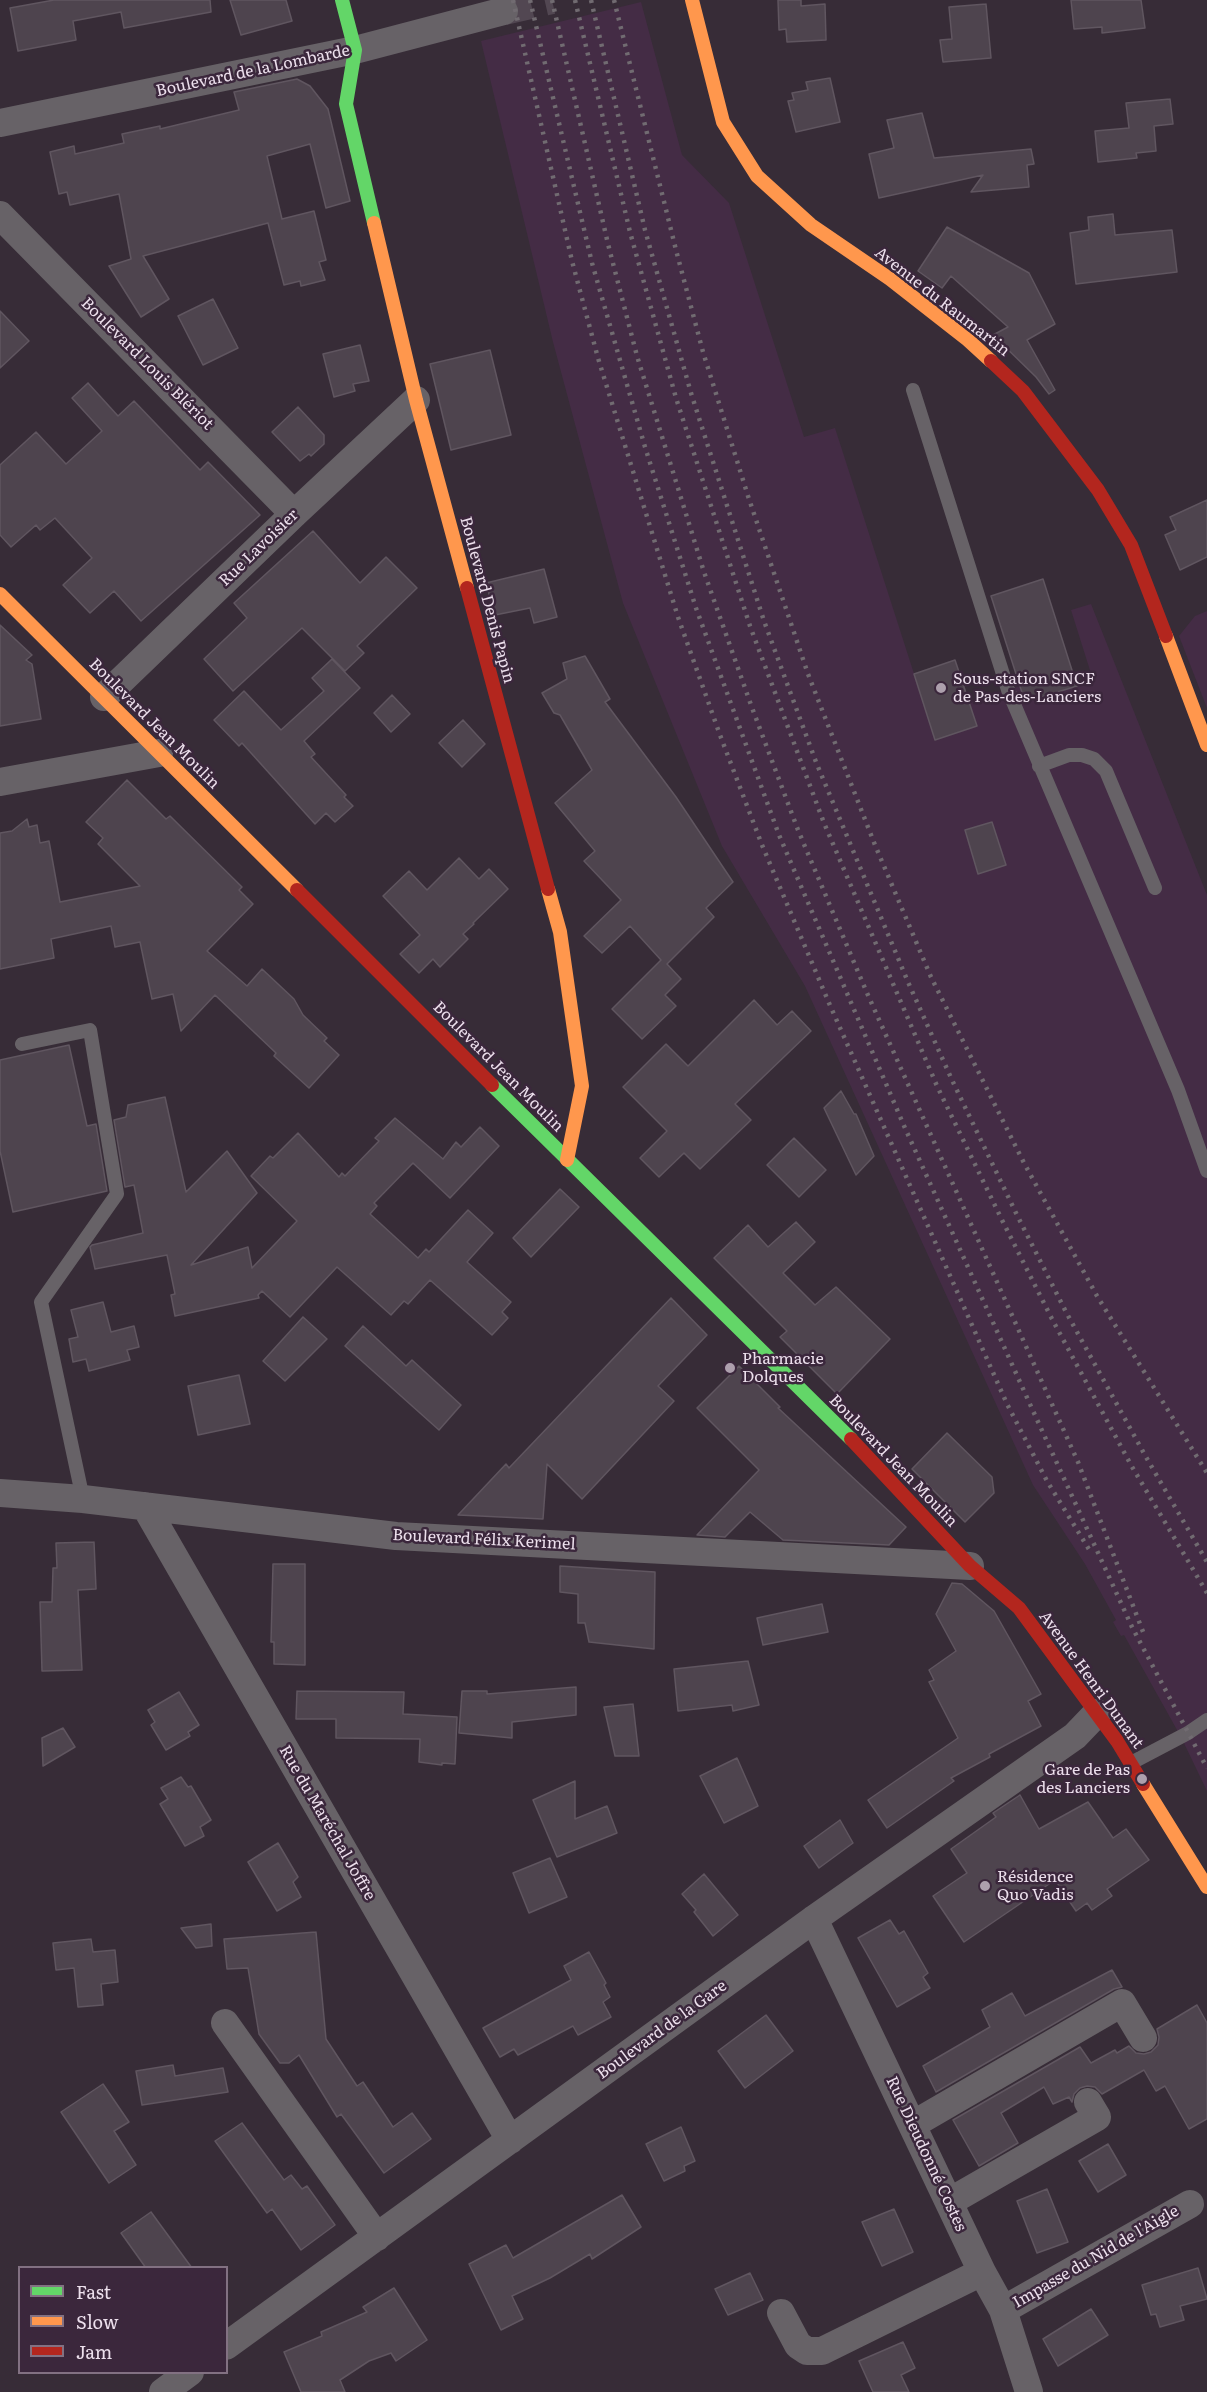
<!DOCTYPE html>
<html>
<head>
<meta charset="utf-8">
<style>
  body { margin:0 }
  #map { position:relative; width:1207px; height:2392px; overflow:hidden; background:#372c37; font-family:Literata,serif }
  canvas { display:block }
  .legend { position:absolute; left:18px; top:2266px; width:210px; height:108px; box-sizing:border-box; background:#3b273c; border:2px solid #827182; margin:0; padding:8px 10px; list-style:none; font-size:18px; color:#ecdfec }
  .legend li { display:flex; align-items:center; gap:12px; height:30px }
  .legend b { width:30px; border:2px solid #827182 }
</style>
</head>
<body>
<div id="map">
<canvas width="1207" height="2392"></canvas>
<ul class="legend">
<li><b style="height:8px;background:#63d668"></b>Fast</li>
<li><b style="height:8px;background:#ff974d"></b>Slow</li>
<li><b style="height:8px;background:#b3261e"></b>Jam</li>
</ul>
</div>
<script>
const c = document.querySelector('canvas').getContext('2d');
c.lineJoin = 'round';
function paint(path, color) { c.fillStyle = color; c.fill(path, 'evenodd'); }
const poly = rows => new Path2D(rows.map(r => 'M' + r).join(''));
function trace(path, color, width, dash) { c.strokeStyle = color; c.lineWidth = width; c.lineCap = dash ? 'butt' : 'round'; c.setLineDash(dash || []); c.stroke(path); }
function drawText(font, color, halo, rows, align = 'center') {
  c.font = font + ' Literata,serif'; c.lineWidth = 5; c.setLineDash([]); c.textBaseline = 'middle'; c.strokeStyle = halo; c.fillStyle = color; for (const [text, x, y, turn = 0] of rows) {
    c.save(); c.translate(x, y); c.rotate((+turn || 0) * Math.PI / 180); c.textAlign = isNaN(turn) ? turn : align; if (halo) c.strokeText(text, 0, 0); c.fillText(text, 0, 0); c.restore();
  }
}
paint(poly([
  [641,2,682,155,729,203,804,437,835,428,935,739,969,702,1020,686,1026,702,1093,680,1071,610,1091,604,1207,895,1207,1791,1181,1737,1124,1635,1121,1636,1113,1622,1116,1620,1085,1564,1033,1485,805,986,722,846,623,603,553,342,481,41],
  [1207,611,1207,708,1179,636,1195,616]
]), '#442c45');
const building = poly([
  [54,0,210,0,211,12,124,28,121,12,73,21,76,40,18,51,10,8,54,0],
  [230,0,286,0,292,21,241,35,230,0],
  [778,0,801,0,801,6,825,4,826,40,787,42,786,29,779,30,778,0],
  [1071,0,1141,0,1145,28,1102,33,1102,27,1074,29,1071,0],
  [986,4,991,58,943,62,940,40,952,39,949,7,986,4],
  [830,78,840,122,796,132,788,101,794,100,792,93,808,90,806,82,830,78],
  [297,79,310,86,328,109,350,201,326,208,310,144,267,156,282,219,314,211,326,260,319,262,325,280,301,286,300,281,284,285,268,223,143,256,169,299,141,317,109,266,131,259,119,194,70,205,67,192,59,194,50,152,74,146,75,154,124,143,122,134,160,126,160,129,239,110,234,92,297,79],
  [1170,99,1173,124,1154,126,1156,151,1136,153,1137,158,1098,162,1095,131,1129,128,1126,103,1170,99],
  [922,113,934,158,1031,149,1034,164,1027,165,1029,187,971,192,983,175,879,198,869,154,894,148,887,120,922,113],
  [1113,214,1115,235,1172,230,1177,272,1076,284,1070,233,1089,230,1088,217,1113,214],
  [947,227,1029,273,1055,324,1027,340,1055,390,1049,394,1036,377,993,335,1008,327,951,276,942,288,918,271,947,227],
  [213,299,238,348,203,365,178,316,213,299],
  [0,311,29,341,0,368,0,311],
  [360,345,369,381,353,384,355,391,334,397,323,354,360,345],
  [490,350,511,435,451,450,430,364,490,350],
  [88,383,118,416,134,401,200,470,208,462,260,515,141,621,114,591,90,613,63,585,92,558,55,518,40,530,36,525,11,547,0,535,0,465,36,432,66,464,102,431,72,398,88,383],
  [298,407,324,435,324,444,311,456,309,454,300,461,272,432,298,407],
  [1207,500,1207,557,1180,570,1165,535,1176,530,1170,517,1207,500],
  [313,531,360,583,386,557,417,588,357,646,364,653,345,671,302,628,233,691,204,659,247,618,234,603,313,531],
  [544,569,557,617,534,623,530,608,495,615,486,583,544,569],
  [1043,579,1077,686,1025,702,991,596,1043,579],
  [0,625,32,655,26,660,32,664,41,719,0,726,0,625],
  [585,656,610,699,605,702,676,797,733,882,706,908,714,917,667,964,681,979,665,995,676,1006,642,1039,612,1009,661,960,630,926,602,953,584,936,621,900,584,861,595,851,555,803,592,770,560,715,554,713,542,693,567,679,563,663,585,656],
  [332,659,360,688,304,741,315,754,311,757,346,795,344,797,353,806,335,822,326,813,315,824,242,743,239,746,214,720,244,691,281,730,324,691,312,678,332,659],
  [955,660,977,726,935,740,914,674,955,660],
  [392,695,410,714,391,732,374,713,392,695],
  [463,720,485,744,462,767,439,743,463,720],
  [127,780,166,819,170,816,242,887,239,890,253,904,207,951,247,986,262,969,294,999,303,1015,327,1038,324,1041,339,1055,309,1088,274,1056,276,1053,215,995,181,1031,173,994,152,999,140,942,115,947,111,926,51,939,54,958,0,969,0,833,12,831,27,819,29,827,37,825,40,843,49,841,60,902,140,886,98,844,103,838,86,822,127,780],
  [992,822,1006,865,978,874,965,830,992,822],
  [459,858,479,879,489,869,508,889,473,923,474,924,463,934,468,939,440,967,433,959,419,973,400,954,420,935,383,896,409,871,427,890,459,858],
  [754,1000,777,1025,792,1011,811,1031,735,1104,751,1120,700,1169,684,1153,659,1177,640,1158,667,1131,623,1087,666,1044,688,1066,754,1000],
  [69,1045,87,1126,96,1124,107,1191,13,1212,0,1151,0,1060,69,1045],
  [841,1091,854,1114,856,1114,874,1156,856,1175,824,1108,841,1091],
  [165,1097,186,1192,227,1151,257,1193,191,1265,248,1247,252,1268,297,1221,251,1176,270,1156,273,1158,298,1133,339,1177,342,1173,345,1176,379,1141,375,1138,395,1118,443,1159,456,1142,461,1147,480,1127,499,1146,450,1198,413,1163,374,1203,377,1206,370,1214,418,1258,426,1249,429,1252,468,1210,493,1233,467,1262,511,1302,502,1312,508,1318,492,1335,430,1280,408,1304,404,1301,391,1315,337,1267,290,1317,262,1291,258,1295,259,1298,175,1316,171,1295,175,1294,167,1255,95,1269,90,1247,92,1245,143,1233,134,1185,125,1187,114,1120,126,1117,128,1105,165,1097],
  [794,1138,826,1170,799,1197,767,1165,794,1138],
  [560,1189,579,1207,531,1257,513,1238,560,1189],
  [796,1222,815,1242,783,1273,815,1305,836,1287,890,1339,837,1394,780,1337,787,1331,714,1258,748,1225,768,1247,796,1222],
  [671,1298,707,1335,658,1386,674,1401,582,1499,547,1464,543,1519,458,1515,506,1464,509,1468,671,1298],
  [103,1302,111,1332,134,1326,139,1347,127,1350,130,1360,89,1371,86,1359,73,1362,69,1339,78,1337,71,1310,103,1302],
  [303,1317,327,1339,285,1381,263,1361,303,1317],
  [363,1326,406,1366,412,1360,461,1405,439,1430,345,1346,363,1326],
  [739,1366,780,1407,778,1408,906,1527,889,1545,783,1540,750,1512,725,1537,697,1535,759,1470,697,1408,739,1366],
  [239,1375,250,1424,198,1435,188,1386,239,1375],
  [947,1433,992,1477,994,1493,965,1522,912,1469,947,1433],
  [94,1542,96,1589,78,1590,82,1670,42,1671,40,1602,52,1602,53,1568,57,1568,56,1543,94,1542],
  [273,1564,305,1564,305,1665,274,1664,274,1642,271,1642,273,1564],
  [560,1566,655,1572,654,1649,589,1642,585,1623,578,1623,578,1594,560,1592,560,1566],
  [952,1583,962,1584,994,1611,1041,1694,1028,1701,1041,1726,989,1754,990,1757,951,1778,954,1781,887,1828,868,1800,958,1738,929,1682,934,1680,929,1670,956,1651,936,1614,952,1583],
  [822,1604,828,1632,763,1645,757,1618,822,1604],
  [748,1661,759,1705,733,1711,732,1705,678,1711,674,1669,748,1661],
  [576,1687,576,1715,512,1722,512,1738,459,1733,462,1691,487,1691,487,1694,576,1687],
  [297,1691,404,1692,403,1714,457,1717,455,1764,442,1763,442,1765,419,1762,420,1739,336,1738,336,1719,296,1719,297,1691],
  [179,1692,199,1725,188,1732,190,1736,166,1750,151,1725,155,1722,148,1710,179,1692],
  [633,1704,639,1756,615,1756,604,1707,633,1704],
  [63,1728,75,1747,43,1766,42,1738,63,1728],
  [737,1758,758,1806,724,1823,700,1776,737,1758],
  [181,1777,188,1787,191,1786,211,1820,200,1827,204,1836,185,1846,160,1804,168,1799,161,1788,181,1777],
  [575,1781,575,1819,607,1806,617,1833,557,1857,533,1800,575,1781],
  [1020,1795,1039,1829,1088,1802,1113,1838,1126,1829,1149,1860,1107,1889,1112,1896,1092,1910,1087,1903,1076,1911,1055,1880,964,1942,933,1896,967,1873,951,1849,996,1817,993,1813,1020,1795],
  [840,1820,853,1843,819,1868,804,1846,840,1820],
  [278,1843,298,1877,293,1882,301,1897,277,1911,248,1862,278,1843],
  [550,1858,567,1897,529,1913,513,1873,550,1858],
  [704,1874,738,1915,713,1936,694,1912,696,1910,682,1894,704,1874],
  [890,1920,899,1934,904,1931,928,1973,923,1977,930,1988,897,2007,858,1938,890,1920],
  [211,1924,212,1946,196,1948,181,1928,211,1924],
  [316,1932,326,2039,357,2086,363,2082,393,2127,412,2113,431,2139,384,2173,341,2114,337,2117,299,2055,289,2063,280,2063,259,2034,248,1968,227,1969,224,1939,316,1932],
  [91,1939,93,1952,115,1950,118,1982,101,1984,103,2005,78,2007,74,1968,56,1970,53,1943,91,1939],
  [589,1952,606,1983,604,1985,610,1997,603,2002,611,2017,578,2035,573,2026,518,2055,514,2049,500,2057,483,2028,571,1980,564,1966,589,1952],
  [1112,1970,1122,1987,1114,1989,936,2092,923,2066,990,2027,982,2010,1012,1993,1025,2016,1112,1970],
  [1197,2005,1207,2023,1207,2119,1189,2129,1165,2086,1156,2091,1144,2070,1102,2094,1095,2087,1087,2086,1080,2088,1074,2094,1072,2102,1069,2097,1053,2104,1044,2087,1001,2113,1018,2143,979,2166,953,2120,1080,2047,1091,2063,1115,2050,1117,2053,1129,2046,1136,2053,1144,2054,1151,2052,1158,2045,1159,2037,1157,2029,1197,2005],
  [766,2015,793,2051,745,2088,718,2051,766,2015],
  [173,2065,175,2076,223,2068,228,2092,142,2105,136,2071,173,2065],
  [103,2084,129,2122,114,2131,136,2165,109,2183,61,2112,103,2084],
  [242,2123,284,2180,291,2175,302,2189,307,2186,335,2225,301,2250,272,2209,267,2213,215,2141,242,2123],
  [681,2127,695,2161,684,2166,685,2171,664,2181,646,2144,681,2127],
  [1108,2144,1126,2175,1098,2192,1079,2161,1108,2144],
  [1047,2189,1068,2242,1037,2253,1017,2201,1047,2189],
  [622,2195,641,2227,592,2259,590,2254,550,2278,512,2296,523,2319,501,2330,469,2264,506,2245,513,2258,622,2195],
  [894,2209,913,2252,882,2266,862,2222,894,2209],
  [151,2212,159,2223,192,2268,146,2268,121,2233,151,2212],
  [1198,2268,1207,2299,1180,2306,1184,2320,1160,2327,1156,2314,1151,2315,1142,2285,1198,2268],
  [750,2273,763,2300,728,2315,715,2289,750,2273],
  [394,2288,427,2340,396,2361,391,2353,369,2361,340,2380,345,2392,301,2392,284,2352,322,2336,321,2332,367,2312,363,2307,394,2288],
  [1091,2309,1108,2335,1058,2366,1043,2339,1091,2309],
  [903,2342,915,2368,901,2375,909,2392,873,2392,859,2361,903,2342]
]);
paint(building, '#4e444e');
trace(building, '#605660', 1.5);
trace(poly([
  [504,11,552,0]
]), '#524752', 28, [28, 14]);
trace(poly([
  [913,390,1008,690,1178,1090,1207,1171],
  [1039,766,1069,755,1082,755,1094,759,1106,771,1155,888],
  [22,1044,90,1030,117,1194,41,1302,83,1499],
  [1131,1763,1188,1733,1207,1720]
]), '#676267', 14);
trace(poly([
  [0,123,355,50,504,11],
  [0,215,294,514],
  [104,697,294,514,416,400],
  [0,782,159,753],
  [0,1493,83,1499,396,1536,970,1566],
  [145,1506,510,2140],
  [814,1919,982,2272,1003,2310,1029,2392],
  [225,2023,377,2237],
  [912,2125,1122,2003,1143,2038],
  [949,2202,1097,2117,1088,2102],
  [1003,2310,1190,2204],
  [781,2313,798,2345,807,2351,822,2351,982,2272],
  [226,2346,814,1919,1075,1736,1097,1713],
  [163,2392,190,2372]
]), '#676267', 28);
trace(poly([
  [342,0,355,50,346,104,374,223],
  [492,1085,851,1439]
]), '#63d668', 14);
trace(poly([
  [692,0,723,122,757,176,811,225,890,279,968,340,991,361],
  [374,223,416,400,467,588],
  [0,594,297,890],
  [1166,636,1207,745],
  [548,889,560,932,582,1086,567,1160],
  [1143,1784,1207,1887]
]), '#ff974d', 14);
trace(poly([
  [991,361,1023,391,1098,490,1131,545,1166,636],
  [467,588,548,889],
  [297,890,492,1085],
  [851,1439,970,1566,1019,1608,1117,1741,1143,1784]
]), '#b3261e', 14);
trace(poly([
  [513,0,572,261,598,358,678,617,720,735,762,845,829,1003,1007,1404,1047,1481,1090,1551],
  [530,0,592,263,645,447,696,608,779,835,905,1128,1034,1413,1132,1627,1207,1768],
  [552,0,608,244,637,356,704,572,751,705,798,830,867,993,1078,1462,1145,1637],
  [575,0,630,232,676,398,750,626,824,823,937,1086,1002,1220,1052,1319,1131,1465,1207,1593],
  [591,0,645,230,691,393,764,621,816,762,908,982,952,1080,1016,1213,1066,1312,1146,1457,1207,1562],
  [614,0,676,250,703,352,748,496,808,674,875,845,931,977,1024,1163,1097,1296,1207,1473]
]), '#716b71', 4.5, [3, 6]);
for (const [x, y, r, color] of [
  [941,688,6,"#ada0ad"],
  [730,1368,6,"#ada0ad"],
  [1142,1779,6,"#ada0ad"],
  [985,1886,6,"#ada0ad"]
]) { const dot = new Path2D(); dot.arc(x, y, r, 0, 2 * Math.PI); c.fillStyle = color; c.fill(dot); trace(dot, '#3b273c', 2); }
drawText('16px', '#ecdfec', '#3b273c', [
  ["Boulevard de la Lombarde",253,71,-12],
  ["Avenue du Raumartin",942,302,38],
  ["Boulevard Louis Blériot",147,364,45],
  ["Rue Lavoisier",259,548,-44],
  ["Boulevard Denis Papin",487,600,75],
  ["Boulevard Jean Moulin",154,724,45],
  ["Boulevard Jean Moulin",498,1067,45],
  ["Boulevard Jean Moulin",893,1461,46],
  ["Boulevard Félix Kerimel",484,1540,3],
  ["Avenue Henri Dunant",1091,1680,54],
  ["Rue du Maréchal Joffre",327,1823,60],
  ["Boulevard de la Gare",662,2030,-36],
  ["Rue Dieudonné Costes",926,2154,65],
  ["Impasse du Nid de l'Aigle",1096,2257,-30]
]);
drawText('16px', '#ecdfec', '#3b273c', [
  ["Sous-station SNCF",953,679],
  ["de Pas-des-Lanciers",953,697],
  ["Pharmacie",742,1359],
  ["Dolques",742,1377],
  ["Gare de Pas",1130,1770,"right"],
  ["des Lanciers",1130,1788,"right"],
  ["Résidence",997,1877],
  ["Quo Vadis",997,1895]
], 'left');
</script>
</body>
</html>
